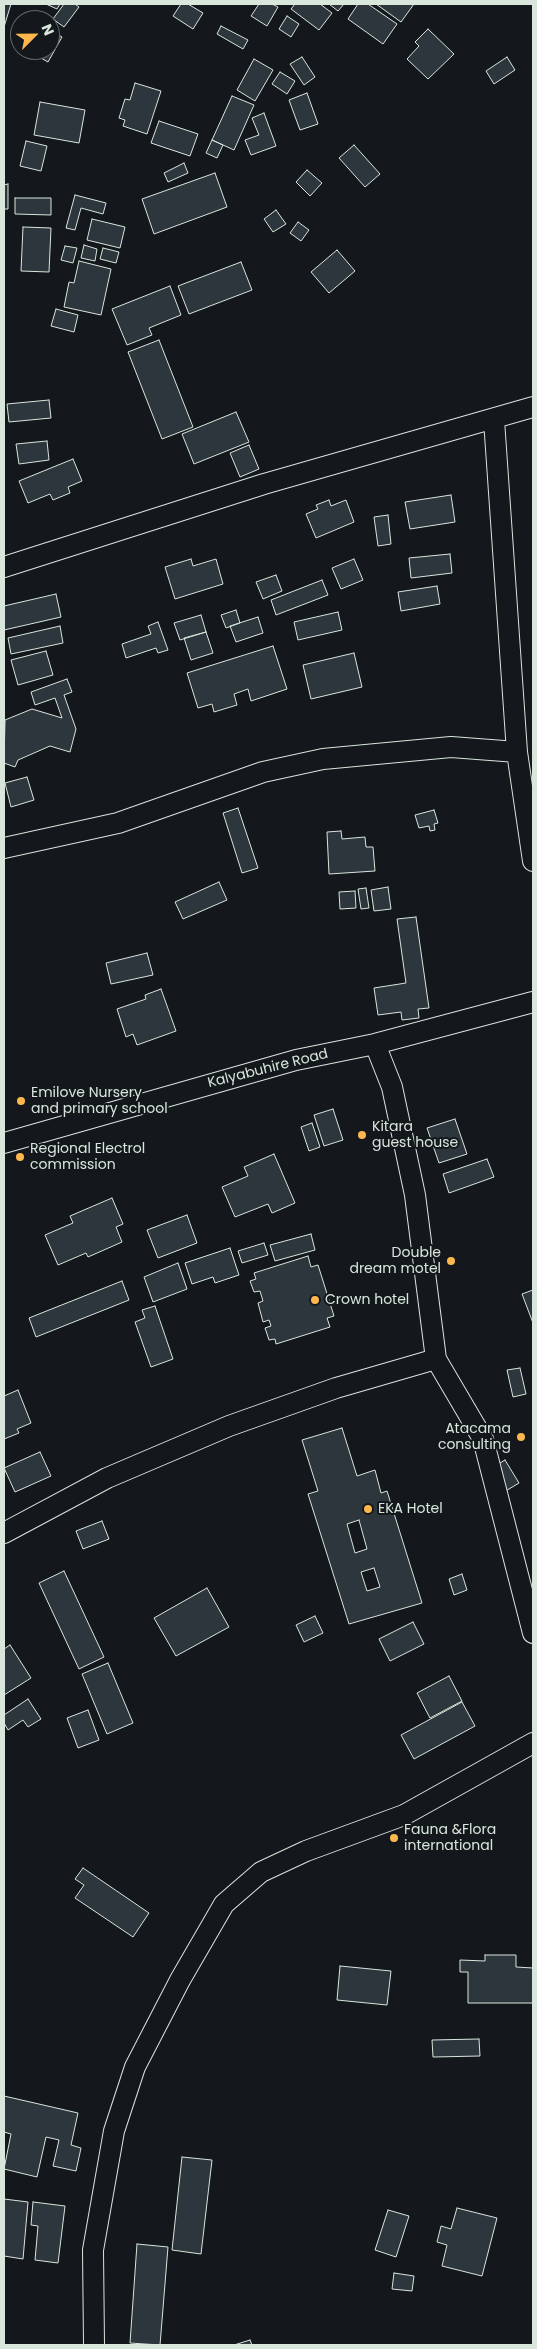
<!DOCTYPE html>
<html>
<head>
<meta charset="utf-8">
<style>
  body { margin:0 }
  #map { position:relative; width:537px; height:2349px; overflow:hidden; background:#14181c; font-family:Poppins,sans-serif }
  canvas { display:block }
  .frame { position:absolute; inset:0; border:5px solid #d8e6dc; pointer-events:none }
  .north { position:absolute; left:10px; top:10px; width:50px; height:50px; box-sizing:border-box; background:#14181c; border:1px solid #626a69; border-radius:50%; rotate:67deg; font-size:14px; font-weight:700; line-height:20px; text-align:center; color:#d8e6dc }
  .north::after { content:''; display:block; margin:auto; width:18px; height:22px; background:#ffb74d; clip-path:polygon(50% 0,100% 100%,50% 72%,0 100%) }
</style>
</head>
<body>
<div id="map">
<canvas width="537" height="2349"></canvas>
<div class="frame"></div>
<div class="north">N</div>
</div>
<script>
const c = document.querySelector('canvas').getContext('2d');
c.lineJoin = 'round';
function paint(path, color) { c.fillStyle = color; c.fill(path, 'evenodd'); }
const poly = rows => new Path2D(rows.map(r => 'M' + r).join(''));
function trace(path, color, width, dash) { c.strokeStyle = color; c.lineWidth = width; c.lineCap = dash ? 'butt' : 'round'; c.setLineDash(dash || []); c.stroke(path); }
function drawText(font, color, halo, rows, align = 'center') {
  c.font = font + ' Poppins,sans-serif'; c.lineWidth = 4; c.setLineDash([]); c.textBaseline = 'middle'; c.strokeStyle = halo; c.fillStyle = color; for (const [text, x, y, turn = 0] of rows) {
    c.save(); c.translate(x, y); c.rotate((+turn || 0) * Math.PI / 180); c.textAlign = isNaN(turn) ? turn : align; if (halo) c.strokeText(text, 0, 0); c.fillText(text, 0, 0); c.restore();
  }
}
const building = poly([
  [4,4,11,4,4,27,4,4],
  [46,4,60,4,57,9,46,4],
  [64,4,75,4,79,7,64,27,53,19,64,4],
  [181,4,188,4,203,13,193,29,173,16,181,4],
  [259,4,272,4,278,7,267,26,251,16,259,4],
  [295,4,320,4,332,13,319,30,291,9,295,4],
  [329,4,344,4,338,11,329,4],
  [358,4,368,4,397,24,383,44,348,19,358,4],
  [376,4,414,4,401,22,376,4],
  [23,15,32,20,20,20,23,15],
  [287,16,299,24,291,37,279,29,287,16],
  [20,21,20,43,11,38,20,21],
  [221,26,248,40,243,49,217,34,221,26],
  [428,29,454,54,428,79,407,59,419,46,415,42,428,29],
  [50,30,62,37,48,62,32,53,33,50,50,50,50,30],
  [302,57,315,77,304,85,290,64,302,57],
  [507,57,515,70,494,84,486,71,507,57],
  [254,59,273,70,255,101,237,90,254,59],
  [280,72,295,81,287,94,272,84,280,72],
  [135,83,161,91,147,134,123,126,125,120,119,118,125,99,130,100,135,83],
  [307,93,318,124,300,130,289,100,307,93],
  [232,96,254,105,234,150,212,140,232,96],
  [40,102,85,110,79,143,34,135,40,102],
  [264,113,276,146,251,155,245,140,259,135,252,118,264,113],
  [159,121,198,134,190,156,151,143,159,121],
  [212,140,223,145,217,158,206,153,212,140],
  [26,141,47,146,41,171,20,166,26,141],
  [354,145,380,174,365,187,339,158,354,145],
  [184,163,188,173,168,182,164,173,184,163],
  [307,170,322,183,310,196,296,182,307,170],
  [215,173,227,207,154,234,142,199,215,173],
  [8,184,8,209,4,209,4,185,8,184],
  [75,195,106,203,103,214,81,208,75,230,66,228,75,195],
  [15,198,51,198,51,215,15,214,15,198],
  [276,210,286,224,273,232,264,219,276,210],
  [92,219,125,227,120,248,87,240,92,219],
  [298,222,309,230,301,241,290,233,298,222],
  [23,227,51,228,49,272,21,271,23,227],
  [84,245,97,249,95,261,81,258,84,245],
  [65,246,77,248,73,263,61,260,65,246],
  [103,248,119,252,116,263,100,259,103,248],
  [337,250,355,271,329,293,311,272,337,250],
  [79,261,111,269,101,315,64,307,69,282,74,283,79,261],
  [241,262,252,290,189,314,178,286,241,262],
  [170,286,181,315,149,328,152,335,127,345,112,309,170,286],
  [56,309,78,315,74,332,51,326,56,309],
  [159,340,193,427,162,439,128,352,159,340],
  [49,400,51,418,9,422,7,404,49,400],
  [236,412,249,442,194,464,182,434,236,412],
  [47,441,49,460,19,464,16,444,47,441],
  [249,445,259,469,240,477,230,453,249,445],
  [73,459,82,481,68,487,70,493,53,500,50,494,28,503,19,481,73,459],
  [451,495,455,522,410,529,405,502,451,495],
  [329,500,331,506,346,500,354,522,316,538,306,514,318,509,316,505,329,500],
  [388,515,391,544,378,546,374,517,388,515],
  [450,554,452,573,411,578,409,558,450,554],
  [191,559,193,566,216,559,223,584,175,599,165,567,191,559],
  [354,559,363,580,341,589,332,568,354,559],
  [276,575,282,591,263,599,256,582,276,575],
  [322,580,328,595,276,615,271,600,322,580],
  [437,586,440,604,401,611,398,592,437,586],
  [56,594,61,617,4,630,4,606,56,594],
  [236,610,240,623,226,628,221,615,236,610],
  [338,612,342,630,298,640,294,622,338,612],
  [201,615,206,632,180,640,174,623,201,615],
  [258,617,263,633,236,642,230,626,258,617],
  [158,622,168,650,158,653,156,648,126,658,122,644,151,634,148,626,158,622],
  [60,626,63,643,11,654,8,638,60,626],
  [206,632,213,653,191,660,184,638,206,632],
  [273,646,287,689,251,701,248,689,234,694,237,705,214,712,212,704,198,708,187,673,273,646],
  [46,651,53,675,18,685,11,660,46,651],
  [354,653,362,687,311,699,303,665,354,653],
  [67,679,72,692,64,695,76,729,70,752,50,746,18,760,15,767,4,763,5,720,32,709,62,718,55,698,35,705,31,692,67,679],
  [27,777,34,800,11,807,5,783,27,777],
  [238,808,258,868,242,873,223,813,238,808],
  [434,810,438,823,434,824,435,830,430,831,429,826,419,828,415,815,434,810],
  [341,831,342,839,365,837,366,847,373,847,375,871,329,874,327,832,341,831],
  [219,882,227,900,183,919,175,902,219,882],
  [388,887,391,909,374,911,371,890,388,887],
  [366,888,369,908,361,909,358,889,366,888],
  [355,891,356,908,340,909,339,892,355,891],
  [416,917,429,1008,418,1009,419,1018,402,1020,401,1012,378,1015,374,988,406,983,397,919,416,917],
  [147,953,153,975,111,984,106,963,147,953],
  [161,989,176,1031,137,1045,133,1034,126,1037,117,1009,146,999,145,995,161,989],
  [333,1109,343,1140,324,1146,314,1115,333,1109],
  [455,1119,467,1154,439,1163,427,1128,455,1119],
  [312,1123,320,1147,309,1151,301,1127,312,1123],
  [274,1154,295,1203,272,1213,268,1204,235,1217,222,1187,248,1176,244,1167,274,1154],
  [487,1159,494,1177,449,1193,443,1174,487,1159],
  [112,1198,123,1224,116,1227,122,1242,88,1257,86,1253,58,1265,45,1235,73,1223,70,1216,112,1198],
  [187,1215,197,1243,158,1258,147,1230,187,1215],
  [311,1234,315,1250,275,1261,270,1245,311,1234],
  [264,1243,268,1255,242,1263,238,1251,264,1243],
  [230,1248,239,1275,215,1283,213,1277,192,1284,185,1263,230,1248],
  [308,1256,311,1267,318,1265,334,1316,327,1318,330,1327,276,1344,275,1339,269,1340,265,1328,271,1326,269,1320,263,1322,258,1303,263,1301,260,1291,254,1292,250,1281,256,1279,254,1273,308,1256],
  [178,1263,187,1289,153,1302,144,1277,178,1263],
  [122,1281,129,1300,36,1337,29,1318,122,1281],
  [533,1290,533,1323,522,1294,533,1290],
  [155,1306,173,1359,151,1367,135,1322,145,1318,142,1310,155,1306],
  [520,1368,526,1394,513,1397,507,1370,520,1368],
  [18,1390,31,1423,17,1429,19,1433,4,1439,4,1396,18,1390],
  [342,1428,357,1476,375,1470,381,1493,387,1491,422,1603,349,1624,308,1494,318,1491,302,1440,342,1428],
  [359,1520,367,1549,355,1553,347,1524,359,1520],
  [374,1568,380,1587,367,1591,361,1572,374,1568],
  [40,1452,51,1476,15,1492,4,1468,40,1452],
  [505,1460,519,1483,504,1492,490,1469,505,1460],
  [102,1521,109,1539,83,1549,76,1531,102,1521],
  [64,1571,104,1657,79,1669,39,1583,64,1571],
  [462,1574,467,1590,454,1595,449,1579,462,1574],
  [207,1588,229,1627,176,1656,154,1618,207,1588],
  [315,1616,323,1633,304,1642,296,1625,315,1616],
  [413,1622,424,1644,390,1661,379,1639,413,1622],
  [10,1645,31,1678,4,1695,4,1649,10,1645],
  [108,1663,133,1723,107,1734,82,1674,108,1663],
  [449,1676,462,1701,430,1718,417,1693,449,1676],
  [28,1699,41,1719,28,1727,23,1720,8,1730,4,1723,4,1715,28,1699],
  [462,1702,475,1726,414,1759,401,1735,462,1702],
  [88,1710,99,1740,78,1748,67,1718,88,1710],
  [83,1868,149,1913,133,1937,75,1898,84,1885,75,1879,83,1868],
  [485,1955,516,1955,516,1967,533,1968,533,2003,468,2003,468,1972,460,1972,460,1960,485,1961,485,1955],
  [340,1966,391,1971,387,2005,337,2000,340,1966],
  [479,2039,480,2056,433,2057,432,2040,479,2039],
  [4,2096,78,2113,71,2145,81,2148,76,2171,53,2166,59,2140,46,2137,37,2177,4,2169,11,2134,4,2132,4,2096],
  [182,2157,212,2160,201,2254,172,2250,182,2157],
  [4,2199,28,2202,23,2259,4,2256,4,2199],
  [33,2202,65,2206,58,2263,35,2260,38,2226,31,2225,33,2202],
  [457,2208,497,2218,482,2276,442,2266,447,2245,437,2242,441,2226,451,2229,457,2208],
  [388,2210,409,2216,396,2257,375,2250,388,2210],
  [137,2244,168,2247,160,2345,130,2343,137,2244],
  [394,2273,414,2276,412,2291,392,2289,394,2273],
  [250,2340,252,2345,234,2345,250,2340]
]);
paint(building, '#2c363c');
trace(building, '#d8e6dc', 1);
const minor = poly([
  [494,420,517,752,533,861],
  [4,567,264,484,533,407],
  [4,848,118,823,263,772,323,759,451,747,517,752],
  [375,1044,392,1087,415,1195,436,1359,483,1439,533,1633],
  [4,1143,296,1060,375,1044,533,1002],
  [4,1533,107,1478,229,1426,336,1388,436,1359],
  [94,2345,93,2250,114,2131,135,2067,180,1980,224,1904,261,1872,306,1851,404,1815,533,1743]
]);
trace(minor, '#d8e6dc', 22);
trace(minor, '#14181c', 20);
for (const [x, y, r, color] of [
  [21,1101,5,"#ffb74d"],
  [362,1135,5,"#ffb74d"],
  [20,1157,5,"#ffb74d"],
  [451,1261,5,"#ffb74d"],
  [315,1300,5,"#ffb74d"],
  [521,1437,5,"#ffb74d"],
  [368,1509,5,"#ffb74d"],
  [394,1838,5,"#ffb74d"]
]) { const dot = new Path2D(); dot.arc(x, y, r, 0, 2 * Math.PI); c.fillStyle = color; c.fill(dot); trace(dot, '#14181c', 2); }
drawText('14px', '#d8e6dc', '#14181c', [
  ["Kalyabuhire Road",268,1069,-14]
]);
drawText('14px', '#d8e6dc', '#14181c', [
  ["Emilove Nursery",31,1093],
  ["and primary school",31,1109],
  ["Kitara",372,1127],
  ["guest house",372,1143],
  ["Regional Electrol",30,1149],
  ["commission",30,1165],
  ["Double",441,1253,"right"],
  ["dream motel",441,1269,"right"],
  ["Crown hotel",325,1300],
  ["Atacama",511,1429,"right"],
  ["consulting",511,1445,"right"],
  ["EKA Hotel",378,1509],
  ["Fauna &Flora",404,1830],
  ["international",404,1846]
], 'left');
</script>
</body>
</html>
